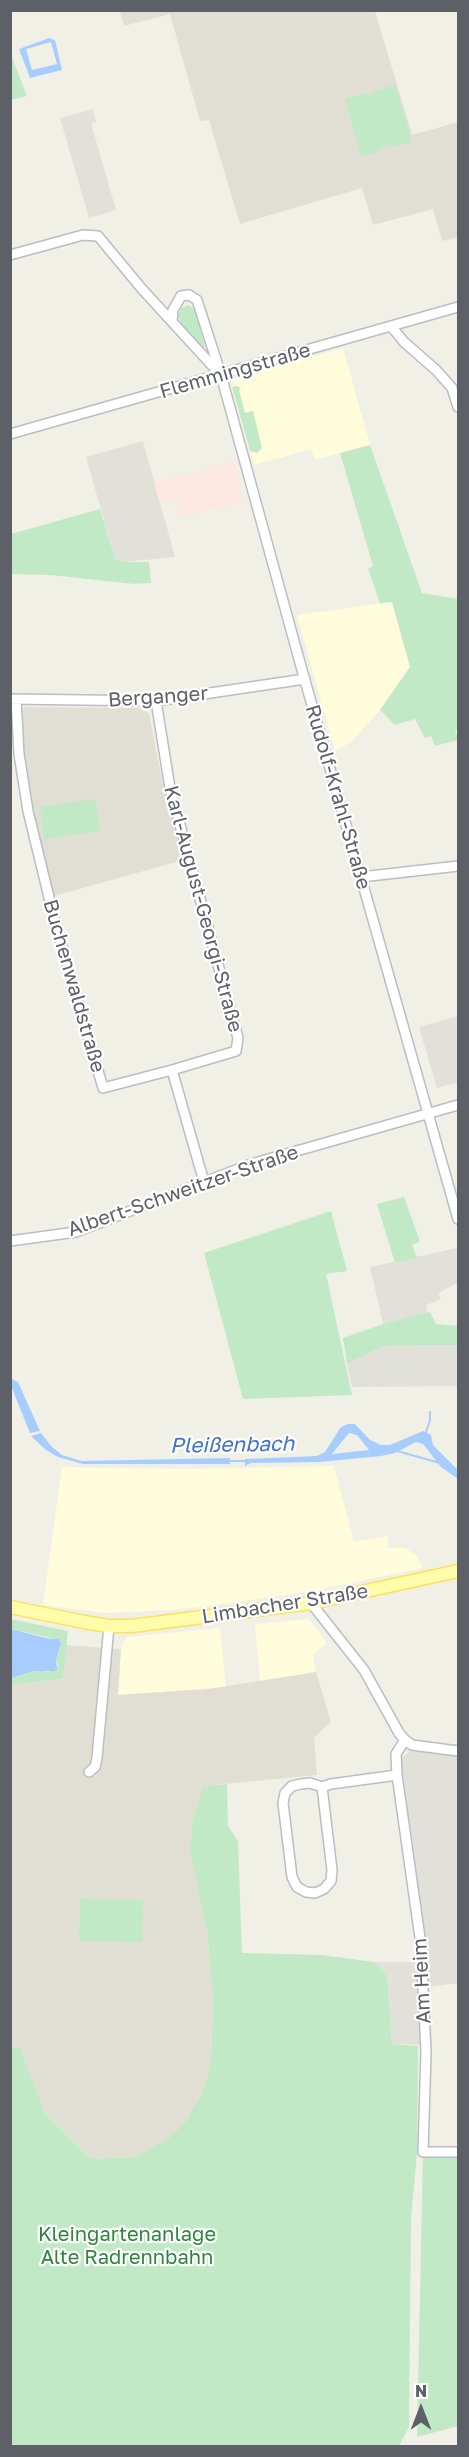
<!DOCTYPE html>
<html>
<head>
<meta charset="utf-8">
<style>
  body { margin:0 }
  #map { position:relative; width:469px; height:2457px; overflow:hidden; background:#f1f0e6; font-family:"Golos Text",sans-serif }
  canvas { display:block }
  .frame { position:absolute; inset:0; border:12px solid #5d6067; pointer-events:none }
  .north { position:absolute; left:391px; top:2379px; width:60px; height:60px; -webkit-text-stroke:4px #fff; paint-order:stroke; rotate:0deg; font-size:16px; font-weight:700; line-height:24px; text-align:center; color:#5d6067 }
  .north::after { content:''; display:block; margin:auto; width:21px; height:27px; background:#5d6067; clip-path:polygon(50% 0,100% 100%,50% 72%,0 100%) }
</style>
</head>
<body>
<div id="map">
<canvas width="469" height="2457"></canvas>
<div class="frame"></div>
<div class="north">N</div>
</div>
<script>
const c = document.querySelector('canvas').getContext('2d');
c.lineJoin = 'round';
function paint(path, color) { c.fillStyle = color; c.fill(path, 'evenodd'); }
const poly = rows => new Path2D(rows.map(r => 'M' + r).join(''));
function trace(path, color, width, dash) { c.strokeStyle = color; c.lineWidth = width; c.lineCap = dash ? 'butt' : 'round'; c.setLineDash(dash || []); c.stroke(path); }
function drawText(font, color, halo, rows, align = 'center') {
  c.font = font + ' "Golos Text",sans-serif'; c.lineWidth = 4.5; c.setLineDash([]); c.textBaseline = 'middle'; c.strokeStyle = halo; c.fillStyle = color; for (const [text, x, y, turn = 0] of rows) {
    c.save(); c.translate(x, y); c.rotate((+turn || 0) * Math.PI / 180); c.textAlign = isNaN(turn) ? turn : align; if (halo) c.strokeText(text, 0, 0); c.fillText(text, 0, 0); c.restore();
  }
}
paint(poly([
  [343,348,370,445,315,460,311,449,254,465,232,386,236,378],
  [392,602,410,667,380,710,351,742,335,751,297,615],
  [334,1466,354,1542,388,1536,388,1548,404,1548,415,1554,423,1568,302,1593,175,1610,104,1613,43,1605,62,1467,186,1469],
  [309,1619,327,1643,313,1655,316,1672,260,1682,255,1624],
  [220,1628,226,1687,118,1695,121,1647,127,1637]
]), '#fffcdc');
paint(poly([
  [93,109,96,122,91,123,116,210,89,218,60,118],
  [143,441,175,557,125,562,115,559,86,457],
  [458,1016,458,1082,437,1088,419,1027],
  [457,1248,458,1283,438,1293,441,1299,426,1305,428,1313,383,1324,370,1267],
  [458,1345,458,1386,352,1387,347,1364,383,1346],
  [410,1751,458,1755,458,1983,428,1987,428,2045,392,2044,387,1975,374,1962,426,1962,401,1759]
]), '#e1e1da');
paint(poly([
  [120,11,375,11,412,135,458,122,458,237,442,241,433,209,373,225,362,188,240,224,209,120,200,121,170,14,124,26],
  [25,707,142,708,149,714,163,785,183,860,54,896,40,849,28,789,21,713],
  [66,1645,121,1649,118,1695,209,1689,316,1672,331,1722,314,1738,317,1775,203,1786,192,1822,192,1839,207,1931,213,1998,211,2062,202,2093,186,2121,169,2138,134,2157,91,2159,45,2113,20,2047,11,2048,11,1685,63,1679]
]), '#e1dfd4');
paint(poly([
  [233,461,244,501,181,518,176,500,160,504,154,483]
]), '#fde8e2');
paint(poly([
  [10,52,27,96,11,100,10,100],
  [395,85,412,142,393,147,387,144,381,147,381,151,361,156,345,99,364,93,371,96,377,90],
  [188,305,194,309,205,346,201,348,180,321,178,316,181,308],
  [236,386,241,388,239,390,245,413,253,411,262,448,257,453,250,451,232,387],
  [370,445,422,593,458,599,458,729,455,730,458,740,435,746,431,736,425,738,415,719,395,725,380,710,410,667,392,602,380,603,368,569,373,566,340,453],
  [100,509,115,559,125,562,149,562,151,583,134,584,51,575,11,574,11,534],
  [95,799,100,831,44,839,40,807],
  [404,1197,420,1241,412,1245,417,1258,395,1263,377,1204],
  [331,1211,347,1271,326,1274,352,1395,243,1399,204,1253],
  [430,1312,436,1324,458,1326,458,1345,383,1346,347,1364,343,1338,383,1324],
  [11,1619,68,1631,63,1679,11,1685,11,1678,40,1670,49,1672,58,1666,56,1659,61,1644,47,1637,11,1629],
  [227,1784,228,1826,238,1841,242,1953,322,1955,374,1962,387,1975,392,2044,418,2046,417,2153,411,2218,409,2427,399,2446,11,2446,11,2048,20,2047,45,2113,91,2159,134,2157,169,2138,186,2121,202,2093,211,2062,213,1998,207,1931,189,1845,192,1839,192,1822,203,1786],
  [80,1899,143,1900,142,1942,79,1941],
  [458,2151,458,2426,417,2437,423,2152]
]), '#c1e9c6');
paint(poly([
  [49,38,55,40,62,70,30,78,19,49],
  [51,42,57,64,32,70,26,49],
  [10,1378,18,1382,40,1431,30,1433,11,1386],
  [348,1424,355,1424,370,1440,381,1445,390,1445,423,1431,431,1435,433,1445,458,1470,458,1479,441,1467,423,1444,416,1442,395,1453,381,1456,320,1462,251,1463,245,1466,245,1459,317,1456,325,1452,341,1427],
  [349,1433,357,1435,369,1450,332,1454],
  [41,1433,51,1446,62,1455,81,1461,230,1458,230,1464,83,1464,58,1457,46,1450,31,1436],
  [11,1629,50,1639,59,1639,61,1644,56,1659,57,1669,55,1671,35,1671,11,1678]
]), '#a7cdff');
trace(poly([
  [425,1435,430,1420,430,1412],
  [397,1451,440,1463],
  [227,1461,246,1461]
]), '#a7cdff', 2);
const minor = poly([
  [10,255,83,235,98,236,142,289,219,373],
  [172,321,173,310,181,296,189,295,197,300,221,375,302,670,458,1219],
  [391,326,404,342,436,370,452,388,458,407],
  [10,434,458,307],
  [10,699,156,701,305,679],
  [16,699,19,754,28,811,54,918,103,1088,172,1070,204,1182],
  [156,701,170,788,238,1038,236,1051,172,1070],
  [361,877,458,866],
  [10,1241,76,1232,251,1164,458,1105],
  [311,1603,364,1670,399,1733,405,1740,412,1745,458,1751],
  [405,1740,396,1754,397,1775,421,1945,426,2052,423,2152,458,2152],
  [89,1772,95,1767,97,1758,109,1626],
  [322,1787,332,1870,331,1881,324,1889,315,1893,306,1892,297,1887,292,1877,283,1803,285,1793,292,1786,301,1784,310,1783,322,1787,331,1784,397,1775]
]);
const major = poly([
  [10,1607,84,1622,109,1626,132,1626,311,1603,458,1571]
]);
trace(minor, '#babdc2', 12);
trace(major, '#fbe355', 15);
trace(minor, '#fff', 9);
trace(major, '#fffdac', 12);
drawText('20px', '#5d6067', '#fff', [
  ["Flemmingstraße",235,371,-16],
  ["Berganger",158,697,-4],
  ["Rudolf-Krahl-Straße",338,797,74],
  ["Karl-August-Georgi-Straße",203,909,75],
  ["Buchenwaldstraße",74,986,74],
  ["Albert-Schweitzer-Straße",183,1191,-19],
  ["Limbacher Straße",285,1604,-9],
  ["Am Heim",422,1981,-93]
]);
drawText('20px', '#2f843e', '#fff', [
  ["Kleingartenanlage",127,2235],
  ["Alte Radrennbahn",127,2258]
]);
drawText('italic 21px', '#4072cc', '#fff', [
  ["Pleißenbach",232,1445,-1]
]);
</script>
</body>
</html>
